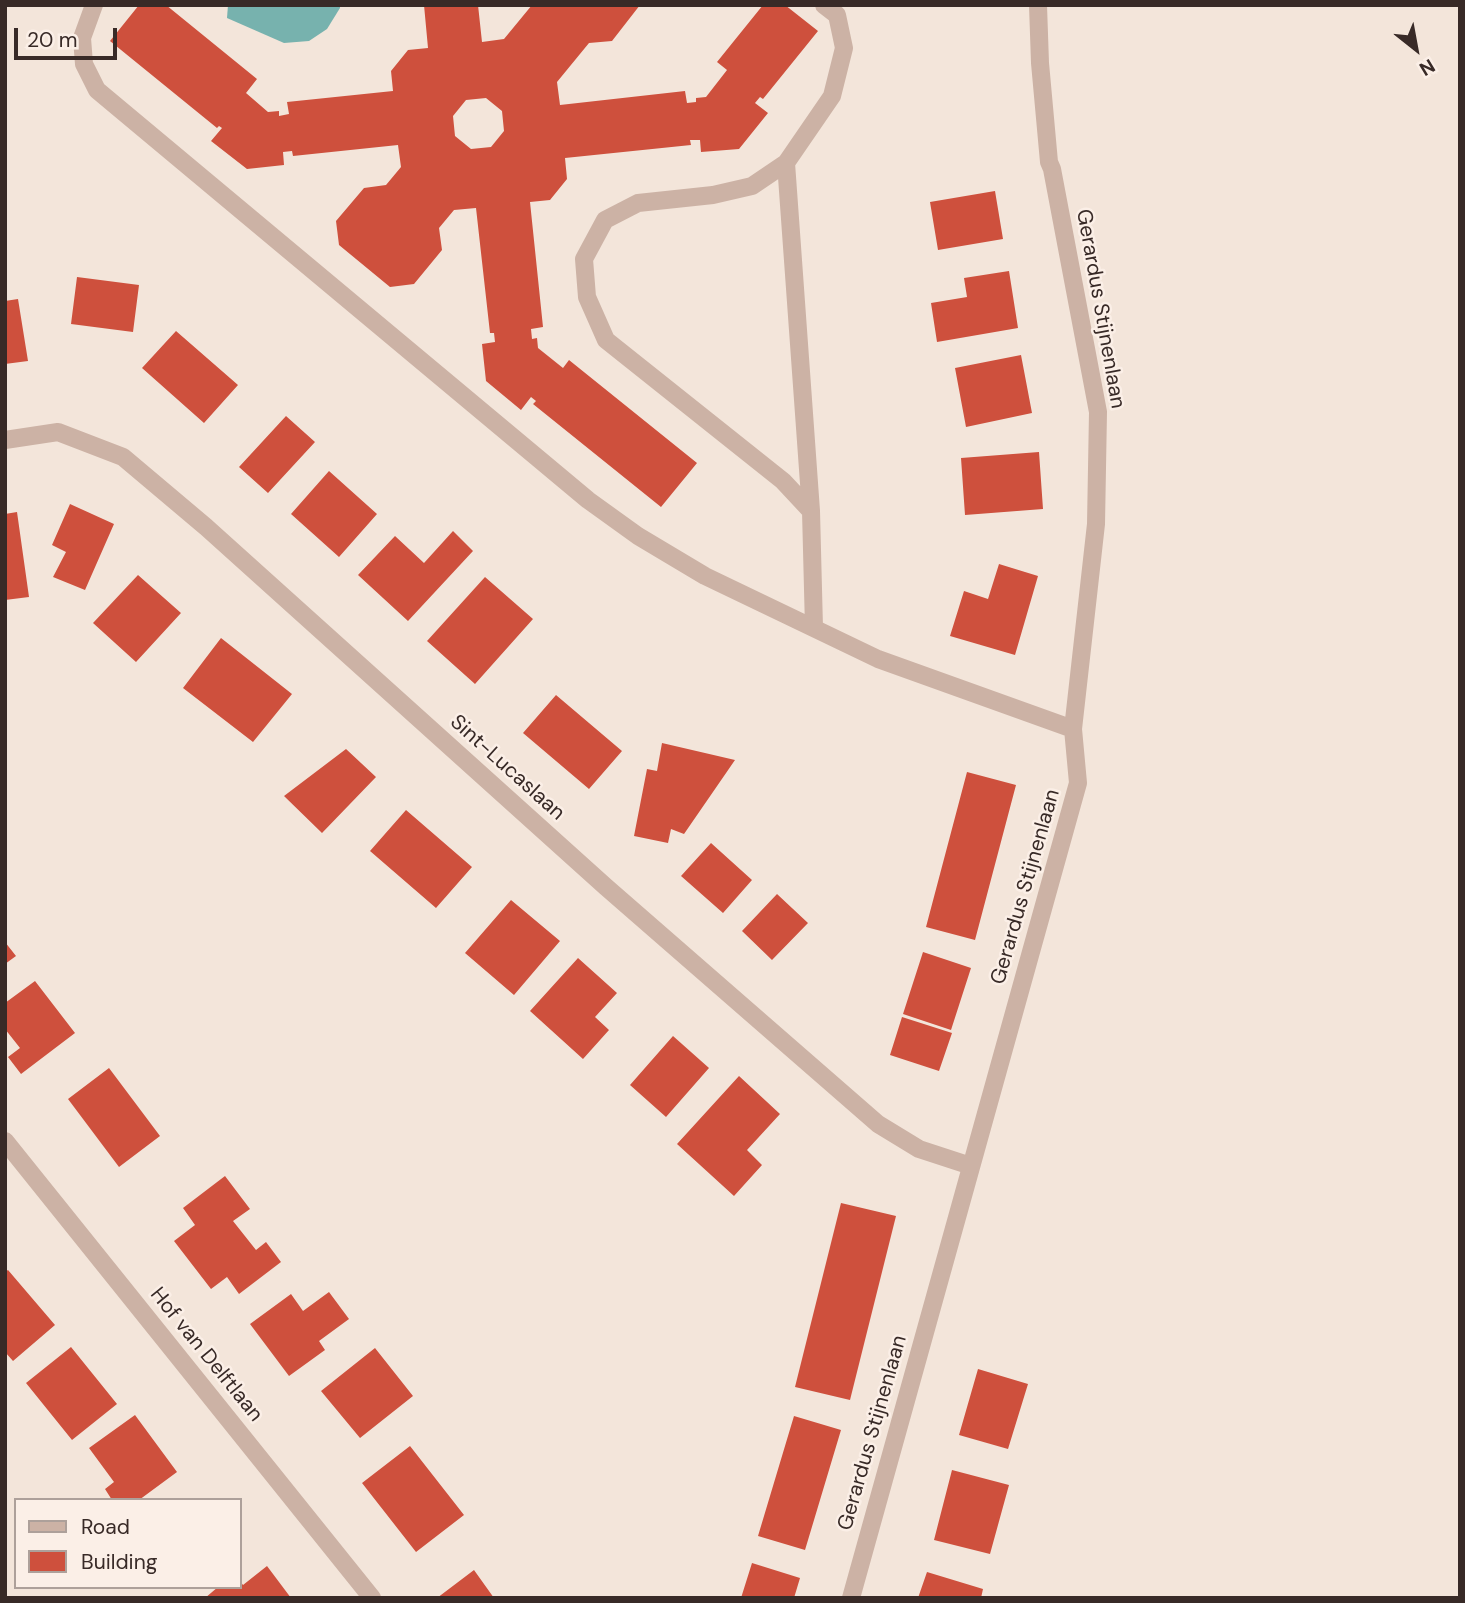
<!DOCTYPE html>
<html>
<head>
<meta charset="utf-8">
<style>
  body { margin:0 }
  #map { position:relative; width:1465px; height:1603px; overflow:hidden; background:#f3e5da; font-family:"DM Sans",sans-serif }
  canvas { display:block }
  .frame { position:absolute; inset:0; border:7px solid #382a27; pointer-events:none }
  .legend { position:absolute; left:14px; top:1498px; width:228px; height:91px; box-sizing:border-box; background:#fbefe7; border:2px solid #ada09a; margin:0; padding:9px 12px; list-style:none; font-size:21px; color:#382a27 }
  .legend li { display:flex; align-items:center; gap:14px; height:35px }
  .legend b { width:35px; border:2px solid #ada09a }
  .north { position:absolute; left:1381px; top:14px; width:70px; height:70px; -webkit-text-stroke:5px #fbefe7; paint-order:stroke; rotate:149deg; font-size:19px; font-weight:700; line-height:28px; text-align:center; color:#382a27 }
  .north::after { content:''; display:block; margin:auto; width:24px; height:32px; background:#382a27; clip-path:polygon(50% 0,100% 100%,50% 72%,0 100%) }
  .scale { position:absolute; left:14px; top:28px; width:103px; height:32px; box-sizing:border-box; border:4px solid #382a27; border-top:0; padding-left:9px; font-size:21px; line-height:24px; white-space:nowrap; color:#382a27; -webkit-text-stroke:5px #fbefe7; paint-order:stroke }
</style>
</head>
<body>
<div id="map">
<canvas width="1465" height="1603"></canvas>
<div class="frame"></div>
<ul class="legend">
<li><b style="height:9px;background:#ccb2a5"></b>Road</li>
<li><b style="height:19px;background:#ce503d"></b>Building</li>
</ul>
<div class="north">N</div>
<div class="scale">20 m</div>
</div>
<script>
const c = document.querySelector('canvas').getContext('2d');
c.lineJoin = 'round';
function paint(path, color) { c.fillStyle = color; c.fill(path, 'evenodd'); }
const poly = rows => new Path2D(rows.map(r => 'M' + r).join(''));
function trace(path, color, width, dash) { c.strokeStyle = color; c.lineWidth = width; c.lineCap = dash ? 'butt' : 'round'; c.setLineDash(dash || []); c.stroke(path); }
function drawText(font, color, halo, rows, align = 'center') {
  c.font = font + ' "DM Sans",sans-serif'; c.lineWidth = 5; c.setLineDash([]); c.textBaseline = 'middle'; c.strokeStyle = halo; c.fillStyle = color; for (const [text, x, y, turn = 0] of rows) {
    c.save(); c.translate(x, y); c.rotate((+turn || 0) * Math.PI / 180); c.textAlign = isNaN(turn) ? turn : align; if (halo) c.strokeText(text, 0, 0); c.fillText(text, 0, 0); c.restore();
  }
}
paint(poly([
  [228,5,340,5,340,8,327,29,309,41,284,43,227,18]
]), '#77b2ae');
paint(poly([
  [139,5,166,5,257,79,246,93,268,112,279,111,279,116,289,114,287,102,393,91,391,71,408,50,428,48,424,5,478,5,482,42,504,39,532,5,640,5,612,41,589,43,557,82,560,105,685,91,687,103,696,102,696,98,706,97,727,70,717,62,763,5,785,5,818,31,763,99,760,97,755,103,768,113,739,149,701,152,700,140,690,140,691,145,565,158,567,179,550,200,530,202,543,327,531,329,532,339,537,338,538,348,563,368,569,360,697,463,661,507,533,404,536,401,531,397,521,410,486,381,482,344,495,342,494,333,490,333,476,208,454,210,439,228,442,250,414,284,390,287,339,245,336,221,364,188,386,185,401,167,398,145,293,156,292,151,283,152,284,165,247,169,211,141,222,128,219,126,217,128,110,41],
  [486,98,502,111,504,131,491,147,471,149,455,136,453,116,466,100],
  [995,191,1003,239,938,250,930,202],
  [1009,271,1018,328,937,342,931,303,967,297,964,278],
  [77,277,139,285,133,332,71,324],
  [18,299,28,361,5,364,5,301],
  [176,331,238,385,204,423,142,368],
  [1021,355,1032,413,966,427,955,368],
  [286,416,315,442,268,493,239,467],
  [1039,452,1043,509,965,515,961,458],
  [329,471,377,514,339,557,291,514],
  [70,504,114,524,85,590,53,577,66,552,52,545],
  [17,512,29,597,5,600,5,514],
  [453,531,473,551,408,621,358,575,395,536,424,563],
  [999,564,1038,576,1015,655,950,636,964,591,988,599],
  [138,575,181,613,136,662,93,623],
  [485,577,533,619,475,684,427,641],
  [221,638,292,694,253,742,183,688],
  [556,695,622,751,589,789,523,733],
  [662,743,735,760,684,834,671,829,668,843,634,836,647,769,657,771],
  [346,749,376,777,322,833,284,796],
  [967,772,1016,785,975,940,926,927],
  [406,810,472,867,436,908,370,851],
  [711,843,752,880,723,913,681,876],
  [777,894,808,923,772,960,742,931],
  [511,900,560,941,514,995,465,953],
  [5,942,16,956,5,964],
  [923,952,971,968,951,1030,903,1014],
  [578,958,617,993,595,1017,609,1030,583,1059,530,1011],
  [35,981,75,1033,21,1074,8,1057,20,1048,5,1029,5,1003],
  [902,1017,952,1033,939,1071,890,1055],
  [673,1036,709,1068,666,1117,630,1085],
  [109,1068,160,1136,119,1167,68,1099],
  [739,1076,780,1114,747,1150,762,1165,734,1196,677,1144],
  [225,1176,250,1209,233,1221,256,1250,266,1242,281,1262,239,1294,227,1277,211,1289,174,1241,195,1225,183,1208],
  [841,1203,896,1216,850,1400,795,1387],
  [8,1270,55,1325,13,1361,5,1352,5,1272],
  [329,1292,349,1319,319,1341,325,1350,289,1376,250,1324,291,1294,303,1311],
  [71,1347,117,1404,72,1440,26,1383],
  [375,1348,413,1396,360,1438,321,1391],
  [978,1369,1028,1384,1008,1449,959,1435],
  [135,1415,177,1472,139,1500,112,1500,105,1489,114,1482,89,1448],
  [794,1416,841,1430,805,1550,758,1536],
  [410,1446,464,1515,416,1552,362,1483],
  [952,1470,1009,1485,990,1554,934,1540],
  [752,1563,800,1578,794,1598,741,1598],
  [267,1566,291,1598,205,1598,218,1587,240,1587,240,1581,243,1585],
  [474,1570,494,1598,437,1598],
  [927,1572,983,1589,981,1598,918,1598]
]), '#ce503d');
trace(poly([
  [94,5,82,38,84,64,97,90,588,500,638,536,705,576,878,659,1073,729],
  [786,163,752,186,713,195,638,203,605,220,584,259,587,297,606,340,783,481,811,511],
  [5,440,58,432,123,457,206,527,606,887,878,1124,919,1149,971,1166],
  [814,628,811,511,786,163,832,96,844,48,837,15,824,5],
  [5,1141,372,1598],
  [851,1598,1078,783,1073,729,1096,524,1098,412,1052,169,1049,162,1040,63,1038,5]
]), '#ccb2a5', 18);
drawText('21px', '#382a27', '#fbefe7', [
  ["Gerardus Stijnenlaan",1100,309,80],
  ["Sint-Lucaslaan",507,768,42],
  ["Gerardus Stijnenlaan",1026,887,-74],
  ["Hof van Delftlaan",206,1355,51],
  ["Gerardus Stijnenlaan",873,1433,-74]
]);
</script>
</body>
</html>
